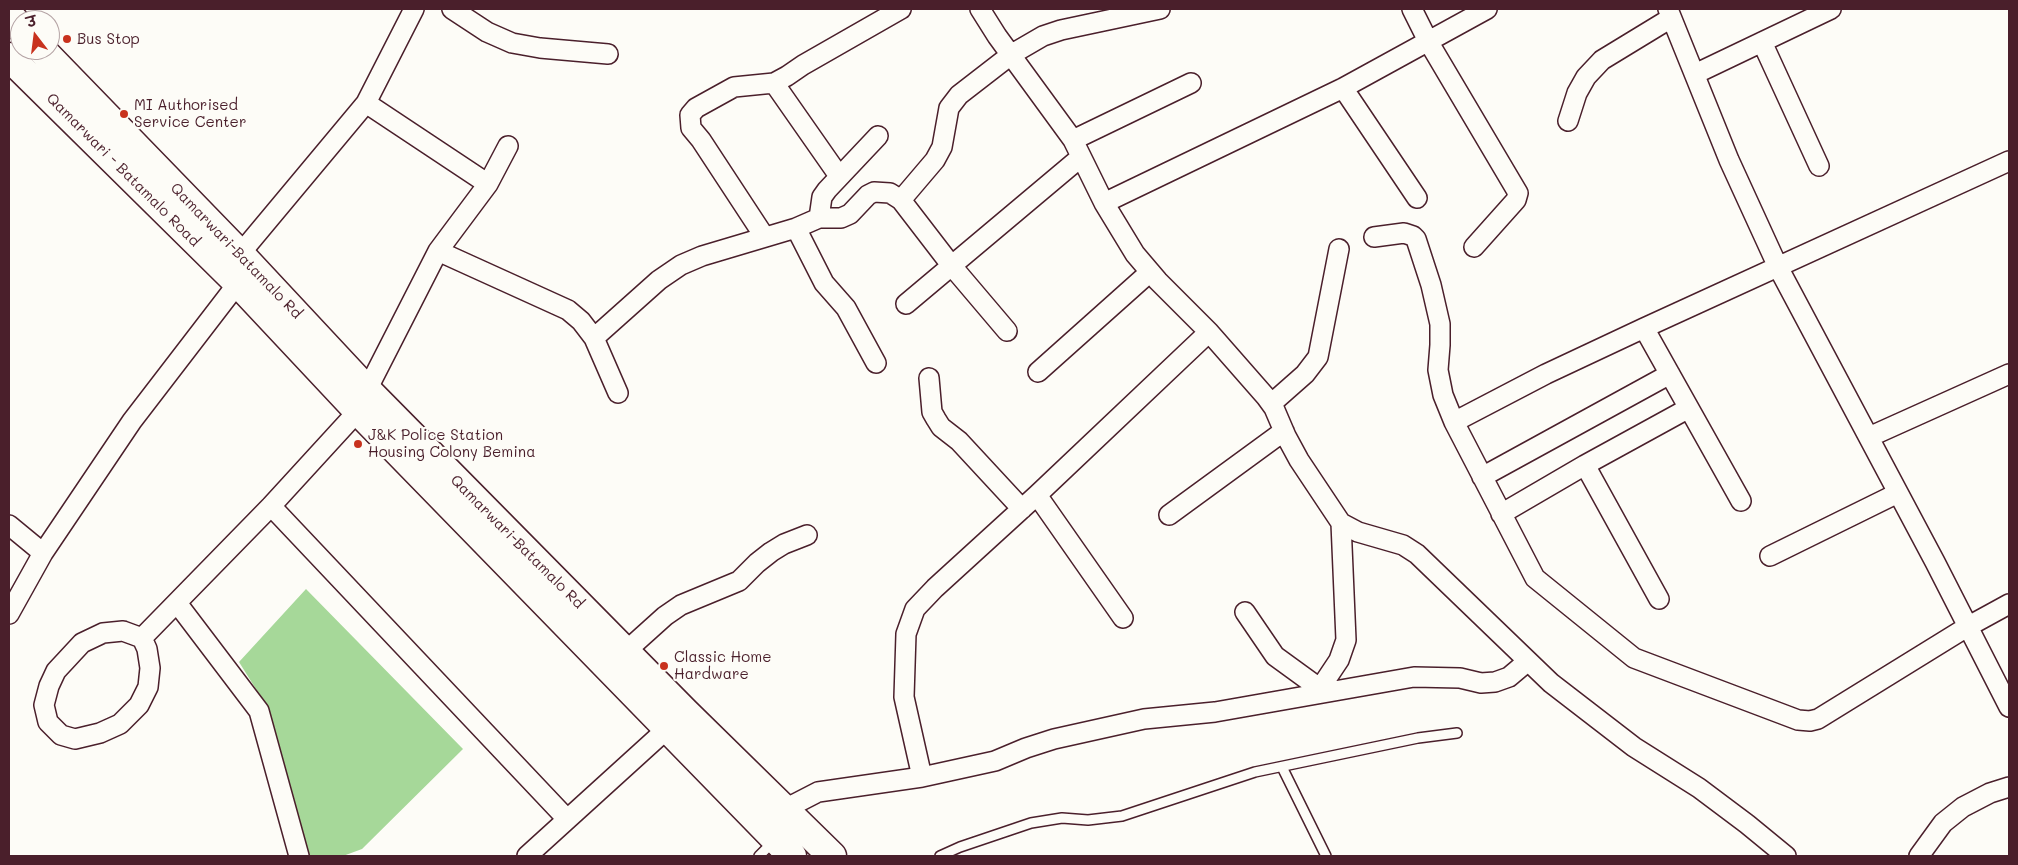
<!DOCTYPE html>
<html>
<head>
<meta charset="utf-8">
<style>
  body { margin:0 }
  #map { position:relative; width:2018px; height:865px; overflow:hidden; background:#fdfcf7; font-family:Mali,"Playpen Sans Deva",sans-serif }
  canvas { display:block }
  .frame { position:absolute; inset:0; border:10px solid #4a1f2b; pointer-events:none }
  .north { position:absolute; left:10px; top:10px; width:50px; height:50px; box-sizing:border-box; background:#fdfcf7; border:1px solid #b5a4a5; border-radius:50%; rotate:345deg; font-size:14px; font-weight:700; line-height:20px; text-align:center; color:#4a1f2b }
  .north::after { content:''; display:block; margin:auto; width:18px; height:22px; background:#c8321e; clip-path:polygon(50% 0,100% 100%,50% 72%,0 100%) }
</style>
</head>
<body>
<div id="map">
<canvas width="2018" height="865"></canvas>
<div class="frame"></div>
<div class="north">उ</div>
</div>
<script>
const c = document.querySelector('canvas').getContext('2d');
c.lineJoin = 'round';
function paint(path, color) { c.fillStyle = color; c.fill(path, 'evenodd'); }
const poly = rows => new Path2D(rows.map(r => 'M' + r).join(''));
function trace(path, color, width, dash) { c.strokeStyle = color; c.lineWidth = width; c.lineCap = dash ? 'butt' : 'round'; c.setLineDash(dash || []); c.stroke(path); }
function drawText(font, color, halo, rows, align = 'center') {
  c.font = font + ' Mali,sans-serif'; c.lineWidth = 4.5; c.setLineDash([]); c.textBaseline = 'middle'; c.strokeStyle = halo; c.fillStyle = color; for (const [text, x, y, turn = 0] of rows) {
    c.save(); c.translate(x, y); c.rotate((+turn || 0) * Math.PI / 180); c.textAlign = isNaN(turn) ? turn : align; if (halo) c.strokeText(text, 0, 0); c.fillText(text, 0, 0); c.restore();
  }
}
paint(poly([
  [306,589,463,749,362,849,343,856,308,856,269,710,239,662]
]), '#a6d899');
const lane = poly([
  [1282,767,1326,856],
  [759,856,774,841],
  [940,856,960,847,1031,823,1062,818,1088,820,1122,816,1255,772,1418,738,1457,733]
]);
const street = poly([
  [452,9,487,32,512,43,540,48,608,54],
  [980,9,997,36,1073,140,1104,203,1135,254,1158,281,1209,332,1266,397,1274,408,1286,436,1299,460,1341,523,1358,532,1403,545,1417,554,1551,683,1634,747,1699,788,1747,824,1786,856],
  [1412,9,1428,41,1518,193,1516,200,1474,247],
  [1668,9,1729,160,1778,267,1935,562,2009,707],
  [1762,42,1819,166],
  [1695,74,1831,9],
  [774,83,839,176],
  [1343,88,1417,198],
  [366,103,488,184],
  [1568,121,1577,93,1586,77,1602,60,1671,18],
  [1073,140,1191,83],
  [901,200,951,265,1007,331],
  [1104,203,1343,88,1487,9],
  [819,218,822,197,827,190,878,136],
  [796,228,824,283,846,308,876,363],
  [764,236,701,140,691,128,690,115,696,108,734,87,774,83,787,76,803,65,901,9],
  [1374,237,1404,233,1413,236,1416,239,1431,285,1440,324,1440,345,1438,370,1443,395,1454,422,1535,578,1634,658,1798,720,1810,721,1818,719,1967,627,2009,604],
  [438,251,568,310,581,321,594,338,618,393],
  [240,254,366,103,414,9],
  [906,304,1081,157],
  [1644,328,1741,501],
  [594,338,659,280,681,265,702,256,796,228,819,218,841,218,850,214,868,195,874,192,890,193,901,200,935,160,942,147,949,108,959,95,1012,54,1043,36,1061,30,1160,9],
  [1038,372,1150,272],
  [929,378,932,412,936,419,941,427,959,441,1022,509],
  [367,390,438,251,488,184,508,146],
  [1271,404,1305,374,1318,357,1339,249],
  [1454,422,1546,374,1644,328,2009,161],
  [1869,437,2009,374],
  [1585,465,1659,599],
  [1482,477,1670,374],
  [1037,495,1123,618],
  [271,506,567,819],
  [1501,514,1585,465,1689,408],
  [1169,515,1284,431],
  [9,525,43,553],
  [1770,556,1898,493],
  [177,603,259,711,299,856],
  [1245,612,1275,656,1319,688],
  [9,614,43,553,132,421,238,283],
  [123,631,142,638,147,649,150,668,148,687,139,705,120,724,100,733,75,739,61,735,48,722,44,705,49,686,56,671,82,643,103,633,123,631],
  [142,638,271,506,358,411],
  [625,652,665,616,681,605,739,581,757,563,771,552,784,544,807,535],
  [1317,693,1339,660,1346,640,1341,523],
  [922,777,904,697,906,634,915,609,935,588,1037,495,1209,332],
  [785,809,818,792,922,777,995,761,1026,748,1054,739,1144,719,1215,712,1414,677,1460,678,1481,683,1495,682,1509,677,1528,661],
  [527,856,668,728],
  [1919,856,1943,823,1963,807,1990,793,2009,787]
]);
const primary = poly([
  [9,15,20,27],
  [42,50,240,254,367,390,685,712,832,856],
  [9,57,238,283,358,411,792,856]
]);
trace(lane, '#4a1f2b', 12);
trace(street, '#4a1f2b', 22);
trace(primary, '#4a1f2b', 31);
trace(lane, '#fdfcf7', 9);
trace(street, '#fdfcf7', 19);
trace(primary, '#fdfcf7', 28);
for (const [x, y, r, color] of [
  [67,39,5,"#c8321e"],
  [124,114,5,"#c8321e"],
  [358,444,5,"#c8321e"],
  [664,666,5,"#c8321e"]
]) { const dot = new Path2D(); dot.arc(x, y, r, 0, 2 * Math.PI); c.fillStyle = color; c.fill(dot); trace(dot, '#fdfcf7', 2); }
drawText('15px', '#4a1f2b', '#fdfcf7', [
  ["Bus Stop",77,39],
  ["MI Authorised",134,105],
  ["Service Center",134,122],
  ["J&K Police Station",368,435],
  ["Housing Colony Bemina",368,452],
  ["Classic Home",674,657],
  ["Hardware",674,674]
], 'left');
drawText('15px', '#4a1f2b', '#fdfcf7', [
  ["Qamarwari - Batamalo Road",123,170,45],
  ["Qamarwari-Batamalo Rd",236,251,46],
  ["Qamarwari-Batamalo Rd",517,542,45]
]);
</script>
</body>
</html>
